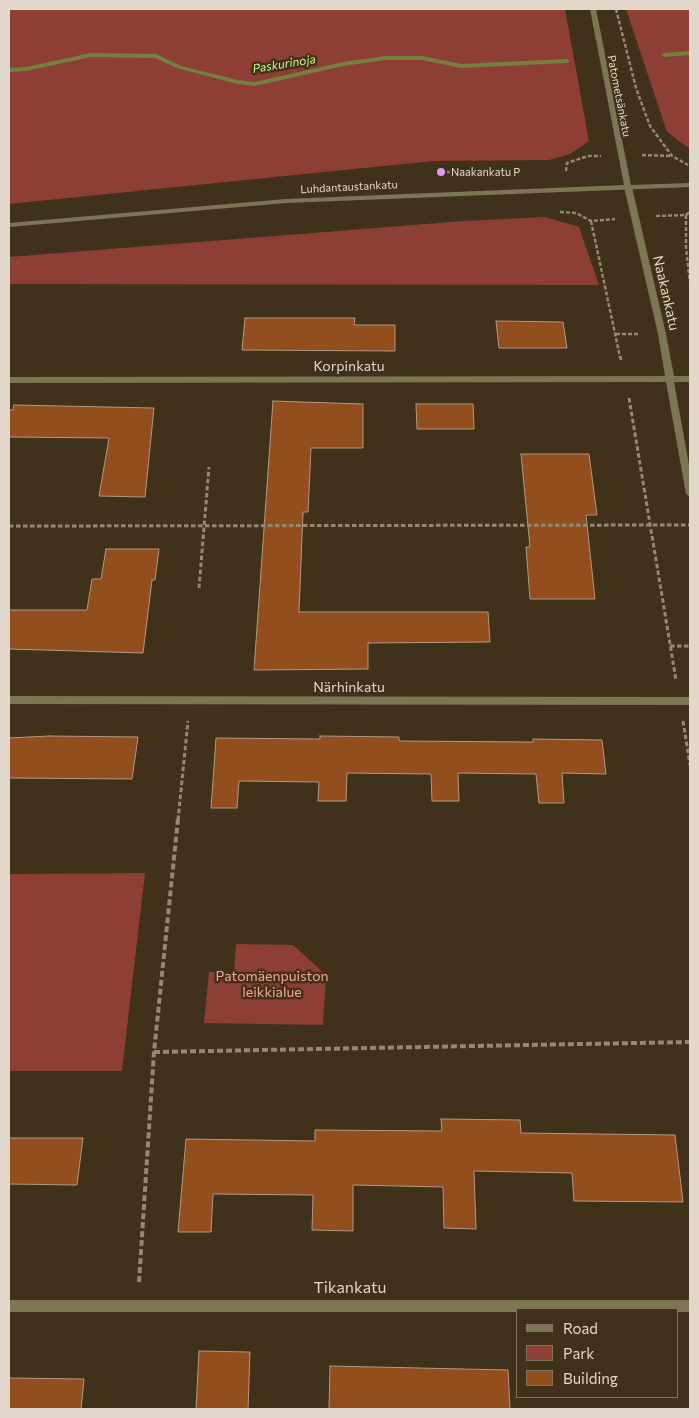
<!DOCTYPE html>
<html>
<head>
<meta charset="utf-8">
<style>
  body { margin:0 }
  #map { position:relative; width:699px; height:1418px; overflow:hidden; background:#40311b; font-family:Commissioner,sans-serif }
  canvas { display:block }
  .frame { position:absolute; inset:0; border:10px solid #e1d7ca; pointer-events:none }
  .legend { position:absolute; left:516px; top:1308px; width:162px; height:90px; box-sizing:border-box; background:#40311b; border:1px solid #807361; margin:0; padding:6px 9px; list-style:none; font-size:15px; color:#e1d7ca }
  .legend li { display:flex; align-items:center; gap:10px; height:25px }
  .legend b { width:25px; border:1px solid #807361 }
</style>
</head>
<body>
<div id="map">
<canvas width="699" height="1418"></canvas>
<div class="frame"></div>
<ul class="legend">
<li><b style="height:6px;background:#7b7654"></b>Road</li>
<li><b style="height:14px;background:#8d3f35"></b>Park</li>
<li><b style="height:14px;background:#924f1d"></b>Building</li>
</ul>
</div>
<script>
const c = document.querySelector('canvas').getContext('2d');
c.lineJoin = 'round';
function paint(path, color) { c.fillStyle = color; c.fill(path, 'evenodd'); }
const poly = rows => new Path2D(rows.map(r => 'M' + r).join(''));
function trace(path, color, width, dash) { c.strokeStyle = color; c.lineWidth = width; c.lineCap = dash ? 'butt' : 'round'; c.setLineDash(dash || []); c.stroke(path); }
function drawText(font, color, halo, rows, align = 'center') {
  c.font = font + ' Commissioner,sans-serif'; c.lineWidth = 5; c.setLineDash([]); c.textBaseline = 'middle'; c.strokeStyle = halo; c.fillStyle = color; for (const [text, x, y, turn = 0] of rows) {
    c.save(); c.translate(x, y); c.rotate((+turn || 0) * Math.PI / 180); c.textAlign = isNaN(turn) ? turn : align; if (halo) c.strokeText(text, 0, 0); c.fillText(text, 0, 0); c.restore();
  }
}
paint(poly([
  [9,9,565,9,589,141,570,154,549,160,433,161,9,204],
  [626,9,690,9,690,149,667,132],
  [545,217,579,227,599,285,9,284,9,257,464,221],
  [145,873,122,1071,9,1071,9,874],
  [236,944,293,945,326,975,323,1025,204,1023,209,972,234,973]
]), '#8d3f35');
paint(poly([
  [690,51,690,55,664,57,661,55,664,53,690,51],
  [91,53,156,54,181,66,238,80,255,82,343,62,386,56,422,56,461,64,567,59,570,61,567,63,461,68,422,60,386,60,343,66,255,86,238,84,177,68,155,58,91,57,26,71,9,72,9,68,26,67,91,53]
]), '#75823f');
const building = poly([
  [245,318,355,318,354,325,395,325,395,351,242,350,245,318],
  [496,321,563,322,567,348,499,348,496,321],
  [273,401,363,404,363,448,311,448,308,512,303,512,299,612,488,612,490,642,368,643,368,669,254,670,273,401],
  [416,404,473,404,474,429,417,429,416,404],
  [14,405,154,408,145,497,99,496,109,438,9,437,9,410,13,410,14,405],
  [521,454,589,454,597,515,586,515,595,599,530,599,526,547,530,547,521,454],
  [106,549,159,549,155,580,152,580,143,653,9,649,9,610,87,610,92,579,101,579,106,549],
  [49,736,138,737,132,779,9,778,9,738,49,736],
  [320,736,399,737,399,741,533,742,533,739,602,740,606,774,562,773,564,803,539,803,536,774,458,773,459,801,432,801,431,774,347,773,346,801,318,801,319,782,239,781,237,808,211,808,216,738,320,739,320,736],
  [441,1119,520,1120,521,1133,675,1135,683,1202,574,1201,572,1173,474,1171,476,1229,444,1228,443,1187,353,1185,353,1231,312,1230,313,1195,213,1194,211,1232,178,1232,186,1139,315,1141,315,1130,442,1131,441,1119],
  [9,1138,83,1138,77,1185,9,1184,9,1138],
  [199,1351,250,1352,248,1409,196,1409,199,1351],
  [330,1366,508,1370,510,1409,329,1409,330,1366],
  [9,1378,84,1379,81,1409,9,1409,9,1378]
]);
paint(building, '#924f1d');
trace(building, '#b49887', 1);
trace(poly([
  [616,9,636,88,650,126,672,156,688,165],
  [642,155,672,156],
  [566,171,567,163,588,156,601,156],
  [441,172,463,172],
  [560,212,576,213,591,221,615,219],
  [686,215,686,248,690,282],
  [656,216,686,215,690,212],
  [591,221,620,357],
  [616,334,640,334]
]), '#958877', 2.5, [4, 2]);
trace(poly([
  [620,356,621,360],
  [629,398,676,680],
  [9,526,690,525],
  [199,588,209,467],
  [670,646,690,646],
  [683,721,690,765],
  [178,820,188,721]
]), '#958877', 3, [4.5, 2.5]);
trace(poly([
  [154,1052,690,1042],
  [139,1282,154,1052,178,819]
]), '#958877', 4, [6, 3]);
paint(poly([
  [625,185,632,187,666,334,674,376,690,376,690,382,674,382,690,470,690,497,686,494,666,382,9,383,9,377,665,376,658,334,624,187,625,185],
  [9,696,690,697,690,705,9,704,9,696],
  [9,1300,690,1300,690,1312,678,1312,678,1309,518,1309,518,1312,9,1312,9,1300]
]), '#7b7654');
paint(poly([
  [590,9,596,9,631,185,690,183,690,187,286,203,9,227,9,223,286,199,624,185,590,9]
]), '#7b7654');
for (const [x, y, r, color] of [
  [441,172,5,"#de98f3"]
]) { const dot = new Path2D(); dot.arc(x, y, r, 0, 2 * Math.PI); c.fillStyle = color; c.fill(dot); trace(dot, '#40311b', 2); }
drawText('11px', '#e1d7ca', '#40311b', [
  ["Patometsänkatu",619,96,79],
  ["Luhdantaustankatu",349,187,-3]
]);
drawText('11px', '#e1d7ca', '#40311b', [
  ["Naakankatu P",451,172]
], 'left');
drawText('italic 12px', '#d1f489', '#40311b', [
  ["Paskurinoja",284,64,-9]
]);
drawText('14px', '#e1d7ca', '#40311b', [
  ["Naakankatu",666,293,77],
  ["Korpinkatu",349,366],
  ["Närhinkatu",349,687]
]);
drawText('14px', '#fea395', '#40311b', [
  ["Patomäenpuiston",272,976],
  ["leikkialue",272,992]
]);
drawText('16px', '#e1d7ca', '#40311b', [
  ["Tikankatu",350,1288]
]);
</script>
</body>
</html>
